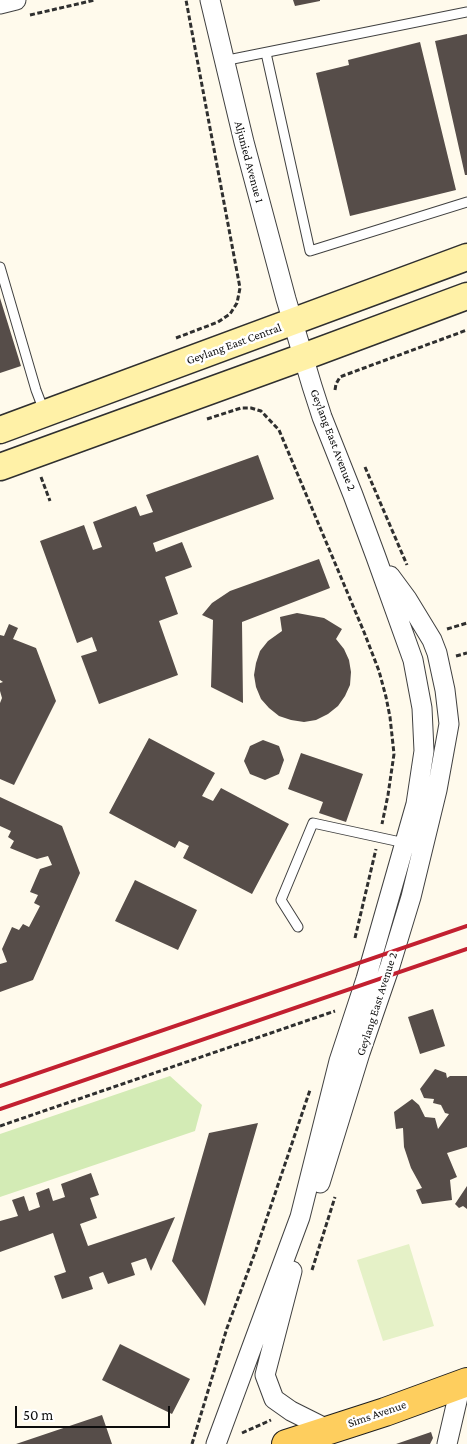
<!DOCTYPE html>
<html>
<head>
<meta charset="utf-8">
<style>
  body { margin:0 }
  #map { position:relative; width:467px; height:1444px; overflow:hidden; background:#fffaec; font-family:"Crimson Pro",serif }
  canvas { display:block }
  .scale { position:absolute; left:15px; top:1406px; width:155px; height:22px; box-sizing:border-box; border:2px solid #0d0d0d; border-top:0; padding-left:6px; font-size:15px; line-height:18px; white-space:nowrap; color:#0d0d0d; -webkit-text-stroke:4px #fff; paint-order:stroke }
</style>
</head>
<body>
<div id="map">
<canvas width="467" height="1444"></canvas>
<div class="scale">50 m</div>
</div>
<script>
const c = document.querySelector('canvas').getContext('2d');
c.lineJoin = 'round';
function paint(path, color) { c.fillStyle = color; c.fill(path, 'evenodd'); }
const poly = rows => new Path2D(rows.map(r => 'M' + r).join(''));
function trace(path, color, width, dash) { c.strokeStyle = color; c.lineWidth = width; c.lineCap = dash ? 'butt' : 'round'; c.setLineDash(dash || []); c.stroke(path); }
function drawText(font, color, halo, rows, align = 'center') {
  c.font = font + ' "Crimson Pro",serif'; c.lineWidth = 5; c.setLineDash([]); c.textBaseline = 'middle'; c.strokeStyle = halo; c.fillStyle = color; for (const [text, x, y, turn = 0] of rows) {
    c.save(); c.translate(x, y); c.rotate((+turn || 0) * Math.PI / 180); c.textAlign = isNaN(turn) ? turn : align; if (halo) c.strokeText(text, 0, 0); c.fillText(text, 0, 0); c.restore();
  }
}
paint(poly([
  [170,1076,202,1105,195,1131,0,1197,0,1134]
]), '#d3ebb5');
paint(poly([
  [409,1244,434,1326,383,1341,357,1260]
]), '#e5f1c7');
paint(poly([
  [293,0,320,0,320,1,295,6],
  [467,34,467,175,465,175,435,41],
  [420,42,456,190,350,216,316,73,349,65,348,60],
  [0,298,21,366,0,373],
  [258,455,274,499,153,543,156,552,182,542,192,567,165,577,178,614,159,621,178,675,99,704,81,656,97,651,92,637,77,643,40,541,84,525,93,550,102,547,93,522,136,506,140,516,153,512,146,495],
  [319,559,330,588,242,622,243,703,211,687,213,620,202,615,212,603,230,591],
  [297,613,324,618,342,629,336,639,344,649,349,660,351,672,350,685,345,696,338,706,328,714,316,720,304,722,291,720,279,716,269,708,261,699,256,687,254,675,256,663,260,651,268,641,282,631,280,617],
  [9,624,18,628,13,639,36,648,56,701,14,785,0,779,0,703,2,698,0,691,0,683,3,682,0,680,0,635,4,636],
  [149,738,215,773,202,796,213,801,221,788,289,824,252,894,183,858,189,846,179,841,175,848,109,813],
  [263,740,279,746,284,760,279,774,265,780,250,774,244,761,250,746],
  [301,753,363,774,346,822,319,813,323,802,288,789],
  [0,797,62,826,80,873,33,980,0,992,0,964,7,962,2,949,12,927,19,930,23,924,29,927,40,906,34,903,38,895,30,892,40,869,52,865,48,856,37,859,10,848,14,841,8,837,11,831,0,826],
  [135,880,197,910,178,950,115,921],
  [433,1009,445,1046,420,1054,408,1017],
  [435,1069,446,1073,447,1078,450,1076,467,1076,467,1147,447,1153,457,1177,450,1180,452,1200,422,1204,416,1190,422,1188,411,1168,404,1147,403,1128,396,1129,394,1112,412,1099,419,1105,425,1117,435,1118,438,1129,449,1114,445,1113,441,1105,433,1103,434,1099,424,1098,420,1089],
  [258,1123,205,1306,172,1261,209,1133],
  [91,1173,99,1195,90,1198,97,1218,80,1224,88,1246,175,1217,151,1271,146,1258,131,1263,135,1275,108,1284,103,1272,89,1277,93,1289,62,1299,54,1276,66,1272,53,1233,0,1252,0,1221,18,1216,12,1200,24,1196,29,1211,40,1207,36,1193,49,1188,53,1201,65,1197,61,1184],
  [467,1186,467,1209,463,1206,459,1208,455,1204],
  [120,1344,190,1379,172,1414,102,1380],
  [102,1415,112,1444,16,1444],
  [431,1432,433,1438,430,1444,396,1444]
]), '#564d49');
const service = poly([
  [266,53,310,251,467,202],
  [223,61,467,12],
  [0,267,36,390,44,411],
  [298,927,281,900,313,823,405,843]
]);
const minor = poly([
  [210,0,244,142,286,299,312,386,322,417,353,495,376,557,413,660,422,708,424,751,416,804,366,979,339,1061,300,1217,216,1444],
  [0,4,16,0],
  [320,1183,360,1053,390,966,411,897,437,790,449,724,445,690,437,653,432,640,407,599,390,576],
  [292,1271,265,1375,274,1399,291,1411,329,1430],
  [447,1444,461,1384]
]);
const secondary = poly([
  [0,430,467,257],
  [0,467,303,357,467,296]
]);
const primary = poly([
  [286,1444,385,1412,467,1382]
]);
trace(service, '#404040', 11);
trace(minor, '#404040', 21);
trace(secondary, '#2f2f2f', 29);
trace(primary, '#1e1e1e', 30);
trace(poly([
  [30,15,95,0],
  [176,338,218,322,230,314,237,303,240,288,186,0],
  [335,390,336,384,340,377,345,375,467,330],
  [207,419,241,408,251,408,261,411,279,430,364,632,379,671,386,697,390,717,394,754,388,795,382,824],
  [365,467,407,565],
  [41,477,50,501],
  [447,629,467,623],
  [456,656,467,653],
  [355,938,376,849],
  [0,1126,335,1011],
  [312,1270,335,1197],
  [242,1433,271,1420],
  [192,1444,227,1328,256,1250,310,1090]
]), '#2f2f2f', 3, [5, 2.5]);
trace(service, '#fff', 9);
trace(minor, '#fff', 19);
trace(secondary, '#fff1a7', 26);
trace(primary, '#fece5e', 28);
trace(poly([
  [0,1086,467,926],
  [0,1109,467,949]
]), '#c22030', 4);
drawText('12px', '#0d0d0d', '#fff', [
  ["Aljunied Avenue 1",249,162,75],
  ["Geylang East Central",234,344,-20],
  ["Geylang East Avenue 2",333,440,69],
  ["Geylang East Avenue 2",377,1004,-72],
  ["Sims Avenue",377,1414,-19]
]);
</script>
</body>
</html>
